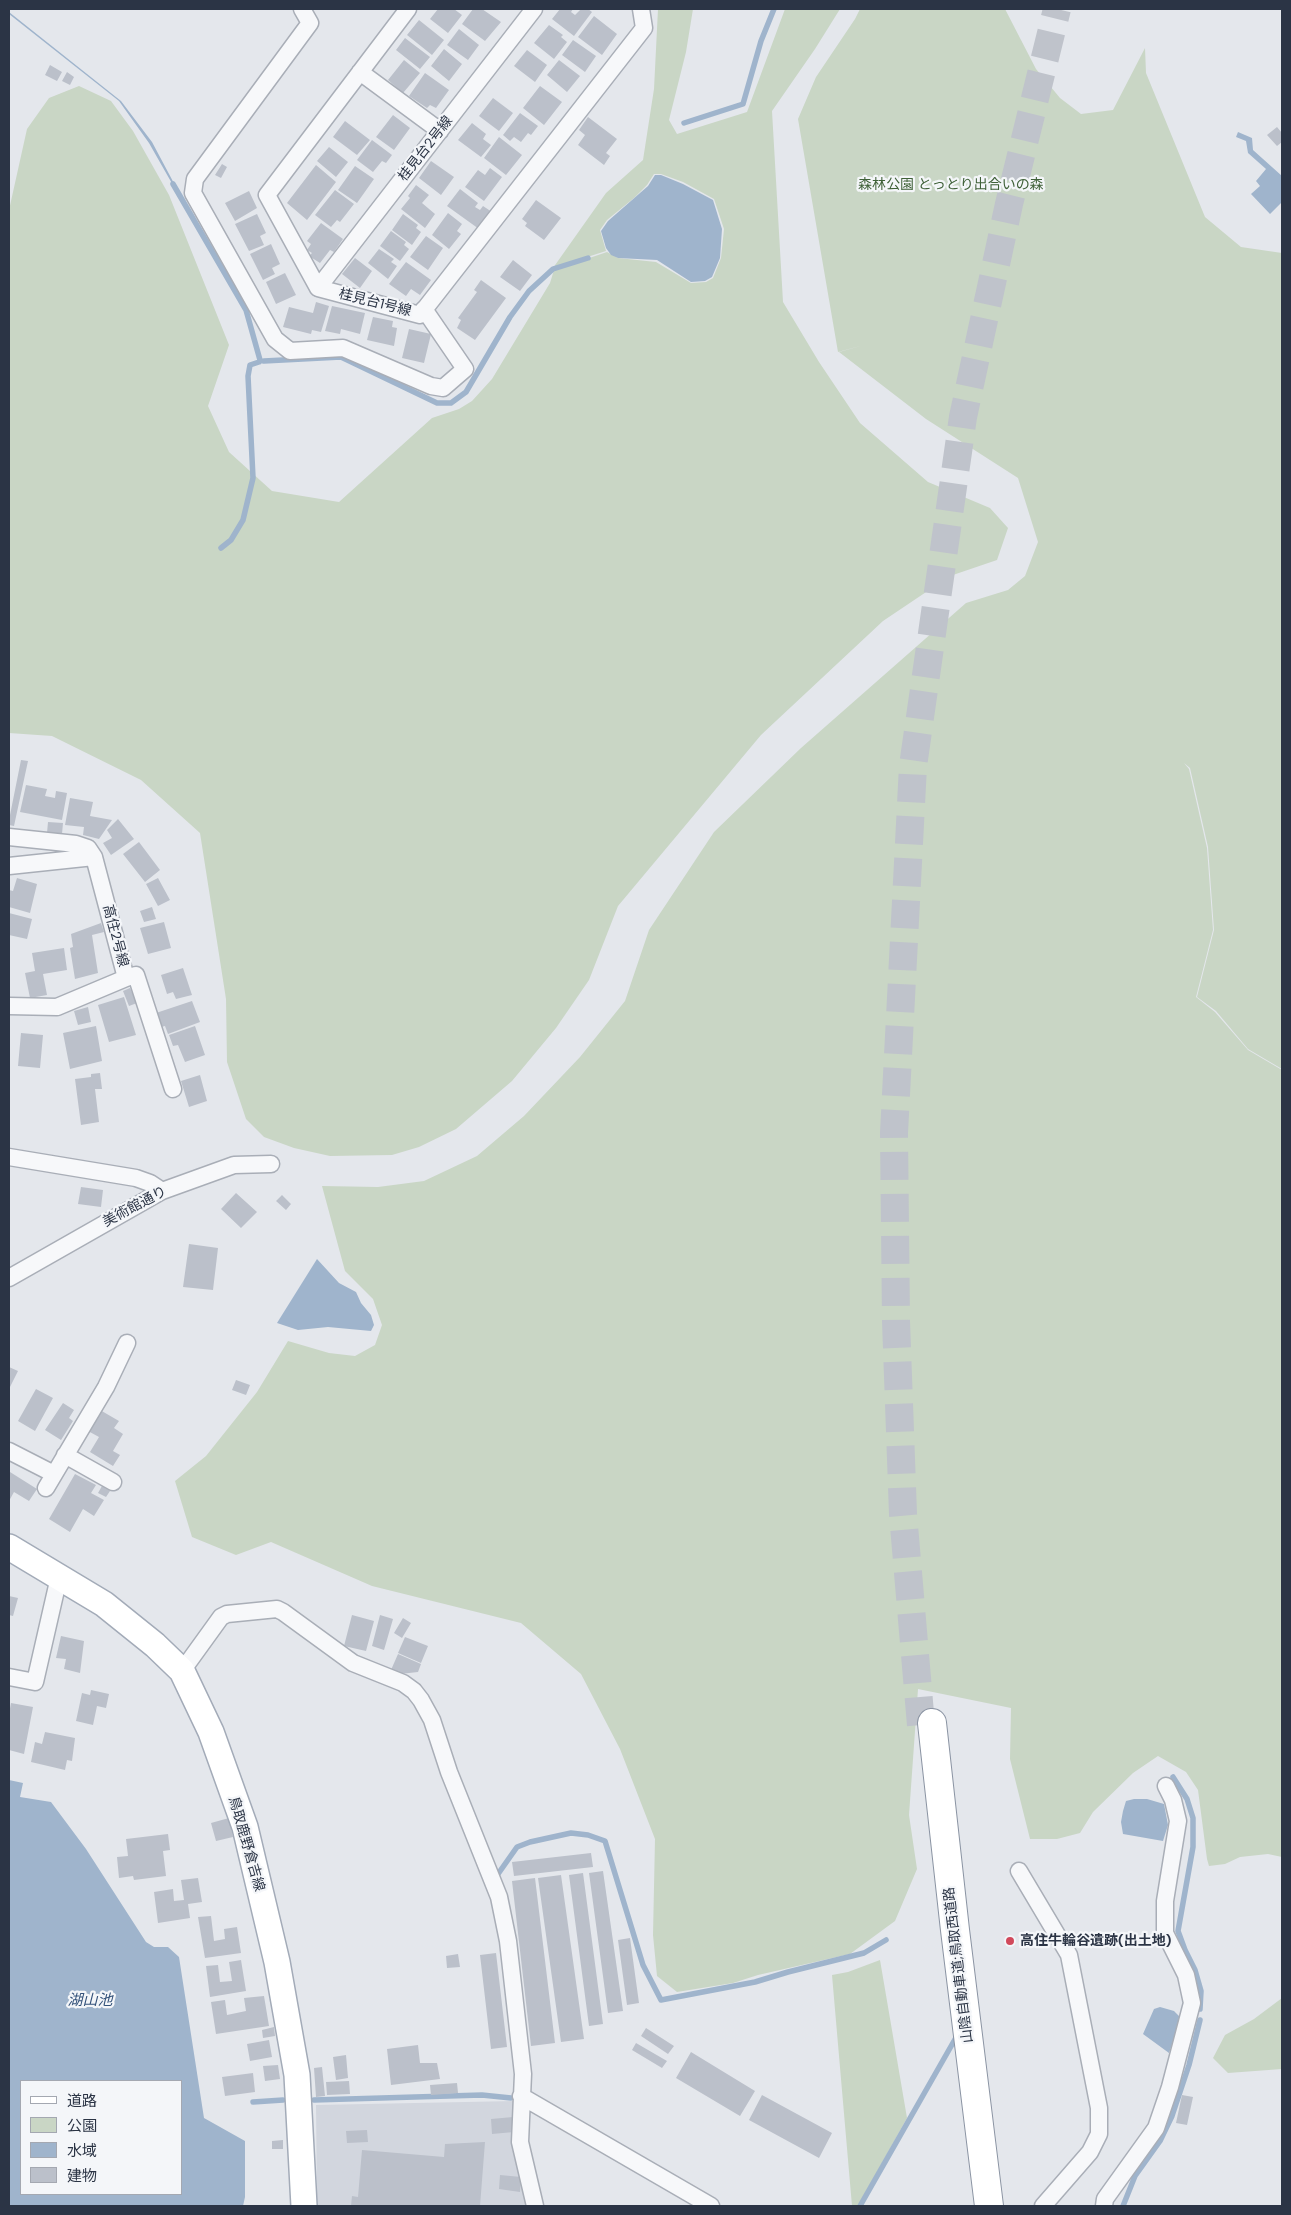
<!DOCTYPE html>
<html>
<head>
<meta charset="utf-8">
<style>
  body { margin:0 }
  #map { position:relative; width:1291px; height:2215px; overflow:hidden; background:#e4e7ec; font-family:"DM Sans","Noto Sans JP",sans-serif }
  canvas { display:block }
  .frame { position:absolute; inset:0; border:10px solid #2b3445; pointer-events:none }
  .legend { position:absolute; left:20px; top:2080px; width:162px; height:115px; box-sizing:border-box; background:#f4f6f9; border:1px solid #a4a8b1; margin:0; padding:6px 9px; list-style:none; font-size:15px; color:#2b3445 }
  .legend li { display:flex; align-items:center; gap:10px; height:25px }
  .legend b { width:25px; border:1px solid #a4a8b1 }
</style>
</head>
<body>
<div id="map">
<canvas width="1291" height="2215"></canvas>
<div class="frame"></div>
<ul class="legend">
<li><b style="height:6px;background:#fff"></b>道路</li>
<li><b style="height:14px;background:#c9d6c5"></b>公園</li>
<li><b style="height:14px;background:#9fb4cc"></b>水域</li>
<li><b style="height:14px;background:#bbc0ca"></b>建物</li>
</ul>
</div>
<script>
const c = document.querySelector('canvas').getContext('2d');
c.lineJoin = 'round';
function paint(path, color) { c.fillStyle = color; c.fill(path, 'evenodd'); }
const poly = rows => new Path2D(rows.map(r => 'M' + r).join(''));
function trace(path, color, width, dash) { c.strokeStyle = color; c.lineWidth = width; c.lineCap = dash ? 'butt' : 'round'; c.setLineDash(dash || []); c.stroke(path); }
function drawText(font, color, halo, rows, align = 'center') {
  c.font = font + ' "DM Sans","Noto Sans JP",sans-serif'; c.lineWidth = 4.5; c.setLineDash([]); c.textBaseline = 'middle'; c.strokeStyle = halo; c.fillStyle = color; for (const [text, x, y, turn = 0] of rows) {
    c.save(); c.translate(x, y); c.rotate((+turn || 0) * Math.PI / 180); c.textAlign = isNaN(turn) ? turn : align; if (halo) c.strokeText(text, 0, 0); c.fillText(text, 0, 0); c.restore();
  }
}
paint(poly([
  [515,2101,530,2206,317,2206,316,2105]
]), '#d2d6de');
paint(poly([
  [658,9,693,9,686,52,669,120,677,134,747,112,785,9,840,9,815,49,772,111,783,302,819,362,860,423,928,482,990,508,1008,528,997,560,950,576,883,621,761,735,618,906,589,980,556,1028,512,1081,456,1129,419,1147,392,1155,330,1156,294,1148,264,1137,246,1119,227,1062,226,999,200,833,141,780,52,736,9,733,9,210,27,129,49,98,79,86,111,101,133,131,169,195,229,345,208,406,229,452,272,491,339,502,432,418,459,409,472,401,492,379,550,283,554,270,607,252,618,258,656,262,691,283,706,282,713,278,721,258,724,229,714,199,683,182,661,174,654,174,647,185,634,198,607,220,600,230,606,251,553,268,606,193,643,160,654,89],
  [860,9,1005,9,1036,69,1060,98,1081,114,1113,110,1145,48,1146,73,1205,217,1241,247,1282,253,1282,1069,1248,1049,1216,1011,1197,997,1214,930,1208,847,1190,768,1184,763,1189,769,1207,848,1213,930,1196,997,1215,1012,1248,1050,1282,1070,1282,1857,1268,1854,1240,1857,1225,1864,1209,1866,1207,1859,1198,1790,1186,1772,1158,1756,1133,1773,1093,1812,1080,1833,1057,1839,1030,1839,1010,1759,1011,1708,918,1689,909,1815,917,1869,895,1921,850,1954,758,1975,733,1983,677,1992,657,1976,653,1935,655,1839,620,1749,581,1674,521,1623,372,1586,271,1542,236,1555,192,1537,175,1481,206,1456,257,1392,288,1341,329,1353,355,1356,375,1345,382,1325,373,1299,345,1271,322,1186,378,1187,424,1181,477,1156,524,1116,580,1057,625,1001,649,930,714,832,801,748,966,603,1008,590,1025,576,1038,542,1018,478,926,419,839,352,864,345,838,352,798,119,816,77,855,19],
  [880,1960,907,2118,858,2206,852,2206,832,1975,848,1972],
  [1282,1998,1282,2069,1228,2073,1213,2058,1225,2035,1254,2019]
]), '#c9d6c5');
paint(poly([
  [9,12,121,101,152,142,177,189,174,187,149,143,119,101,9,14],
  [1238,132,1252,138,1253,150,1282,176,1282,202,1270,214,1251,194,1260,186,1256,181,1266,169,1248,153,1246,141,1236,137],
  [655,175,661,175,683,184,713,200,722,229,720,258,712,277,705,281,691,282,657,260,618,258,611,255,606,248,601,231,608,221,648,186],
  [317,1259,339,1283,356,1292,361,1303,371,1315,374,1325,371,1331,328,1327,298,1330,277,1323],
  [9,1780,23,1783,20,1797,51,1802,86,1849,146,1942,154,1947,168,1947,179,1957,204,2118,245,2141,245,2197,243,2206,9,2206],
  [181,2081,181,2194,21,2194,21,2081],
  [1134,1799,1147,1799,1164,1804,1168,1825,1163,1841,1123,1834,1121,1822,1123,1811,1126,1801],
  [1160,2007,1174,2011,1179,2016,1179,2024,1169,2053,1143,2034,1154,2009]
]), '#9fb4cc');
trace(poly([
  [684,123,743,104,761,41,774,9],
  [173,184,246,310,260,360],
  [264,361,341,357,437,403,451,403,466,392,510,317,529,291,553,269,588,258],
  [221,548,231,540,243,520,253,478,248,376,250,365,259,362],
  [1173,1777,1187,1799,1193,1818,1193,1847,1178,1931,1185,1950,1195,1970,1201,1991,1200,2009],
  [498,1874,517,1847,530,1842,571,1833,588,1835,605,1841,643,1965,661,2000,755,1982,788,1972,864,1953,886,1940],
  [314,2100,482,2095,511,2098],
  [253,2102,283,2100],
  [860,2206,958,2034],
  [1123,2206,1135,2176,1160,2141,1172,2116,1189,2065,1200,2020]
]), '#9fb4cc', 5.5);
paint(poly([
  [438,9,454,9,462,15,448,33,430,19],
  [473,9,482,9,501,22,485,41,462,24],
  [560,9,573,9,571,12,575,15,581,9,588,9,592,12,574,36,552,19],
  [594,16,617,34,602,55,578,37],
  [419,20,444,40,432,55,407,35],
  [549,25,563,35,561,37,567,42,554,59,534,43],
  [459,29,479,45,468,60,447,45],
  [405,38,430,57,420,69,396,50],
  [573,40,596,56,585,72,562,55],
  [444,49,462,64,449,81,431,66],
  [527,50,547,65,535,82,514,66],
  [404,60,420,73,403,93,388,80],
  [559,60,580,76,567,92,547,75],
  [50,65,62,72,57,81,45,75],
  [67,72,74,77,70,85,62,81],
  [425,73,449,90,436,108,430,105,427,108,409,96],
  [540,86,562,102,544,125,523,108],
  [493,98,513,113,499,131,479,116],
  [520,113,538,126,531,135,528,133,521,142,514,137,510,141,503,135],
  [393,115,410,128,394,150,376,137],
  [588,117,617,139,606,153,610,156,604,165,578,145,585,135,579,130],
  [345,121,370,140,357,155,333,137],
  [472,123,486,134,483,139,491,145,481,157,458,140],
  [1277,127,1282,133,1282,142,1277,146,1267,135],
  [499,137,522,155,506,175,484,158],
  [372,140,392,155,386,163,382,161,373,172,357,160],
  [329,147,348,162,336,177,317,161],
  [431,161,454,177,441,195,419,178],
  [222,164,227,167,221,178,215,175],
  [316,165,336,182,307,220,287,203],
  [355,166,374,179,357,203,338,190],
  [490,168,502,177,484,201,465,187,478,170,485,175],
  [416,185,429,195,422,203,435,214,425,228,401,209,410,198,408,196],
  [460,189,478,203,475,207,480,210,483,206,492,212,479,229,447,206],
  [335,190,354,204,340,222,337,220,331,227,315,215],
  [249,191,257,208,235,221,225,203],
  [536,200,561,218,544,240,525,226,527,223,522,219],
  [448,213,462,224,457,231,461,234,449,249,432,235],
  [257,214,266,233,260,236,264,245,249,251,235,224],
  [403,214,418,225,416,228,421,232,412,245,392,230],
  [321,223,343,239,334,252,330,250,320,263,309,256,312,253,307,250,311,244,307,241],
  [391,231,406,242,404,245,409,249,400,261,380,246],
  [426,236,443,248,428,270,410,257],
  [271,244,280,264,272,268,275,274,263,280,250,254],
  [379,249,394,259,391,262,397,266,388,279,368,263],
  [355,258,372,271,360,288,342,274],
  [513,260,532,275,520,291,500,277],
  [406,262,431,280,420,295,411,289,406,296,389,284],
  [285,273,296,295,276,304,266,282],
  [481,280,506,298,475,340,457,328,461,320,458,318,477,292,474,290],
  [316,302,329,306,321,332,312,330,311,334,283,327,289,307,313,313],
  [332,306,365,313,360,334,341,329,340,334,325,331],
  [373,317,393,321,392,327,397,328,394,346,367,340],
  [409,329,431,334,424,363,402,358],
  [21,760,28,761,14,826,9,825,9,820],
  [26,785,47,789,45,796,55,798,56,791,67,793,62,820,20,812],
  [70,798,93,802,90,816,112,820,99,839,83,835,84,827,65,825],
  [118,819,134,839,111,855,103,843,112,838,107,830],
  [48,822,63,823,62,834,47,833],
  [139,842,160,870,145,882,123,854],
  [17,878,37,884,30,913,9,907,9,890,13,891],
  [158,878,170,900,158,906,146,884],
  [152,907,156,919,144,922,140,911],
  [9,913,32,919,27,939,9,935],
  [164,922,171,948,148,954,140,928],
  [101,923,104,932,92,935,98,973,75,979,70,948,73,947,71,934],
  [64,948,67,970,43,974,47,995,30,998,25,973,35,971,32,953],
  [183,968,192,995,176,999,173,992,167,994,161,975],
  [130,988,137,1003,129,1006,123,991],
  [124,997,136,1035,109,1042,98,1005],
  [192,1001,200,1022,168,1034,165,1026,161,1027,156,1013],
  [88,1007,91,1022,78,1025,74,1011],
  [96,1026,102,1061,70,1069,63,1033],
  [195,1026,205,1055,185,1062,178,1045,173,1046,169,1035],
  [21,1033,43,1035,40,1068,18,1066],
  [100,1073,102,1089,95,1089,99,1122,81,1125,75,1079,91,1077,91,1074],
  [200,1075,207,1101,189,1107,181,1081],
  [81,1187,103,1190,101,1207,78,1204],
  [236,1193,257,1212,241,1228,221,1209],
  [282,1195,291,1204,286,1210,276,1201],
  [189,1244,218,1248,213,1290,183,1287],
  [9,1367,18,1371,9,1389],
  [236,1380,250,1385,246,1395,232,1390],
  [36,1389,53,1398,35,1431,18,1421],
  [63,1403,74,1410,69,1418,73,1421,61,1440,45,1430],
  [100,1410,119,1421,114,1428,123,1434,113,1451,120,1455,113,1466,90,1452,99,1437,88,1431],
  [10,1472,37,1489,29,1501,14,1492,9,1501],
  [75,1474,96,1485,91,1493,104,1500,94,1516,83,1509,70,1532,49,1519],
  [102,1486,110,1491,106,1497,98,1493],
  [9,1596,18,1598,13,1616,9,1615],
  [352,1615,374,1621,366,1651,344,1646],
  [380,1615,393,1619,384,1650,372,1646],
  [403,1618,411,1623,402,1638,394,1633],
  [61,1636,84,1641,80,1673,64,1669,66,1659,56,1658],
  [405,1637,428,1646,421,1663,398,1653],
  [398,1654,421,1664,418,1672,400,1674,391,1670],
  [91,1690,109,1694,106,1708,97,1706,93,1725,76,1721,82,1693,90,1695],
  [11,1703,33,1707,24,1754,9,1750,9,1714],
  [45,1732,75,1738,72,1761,67,1760,65,1770,31,1762,35,1742,42,1744],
  [229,1818,233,1837,216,1841,211,1823],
  [168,1834,170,1850,163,1851,166,1876,134,1880,133,1876,119,1878,117,1857,128,1856,126,1839],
  [591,1853,593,1867,514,1876,512,1862],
  [603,1871,623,2011,608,2013,589,1873],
  [583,1873,603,2024,589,2026,569,1875],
  [561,1875,584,2039,561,2042,538,1878],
  [198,1878,202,1902,188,1904,190,1918,158,1923,154,1892,173,1889,174,1901,184,1900,181,1880],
  [535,1878,555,2043,531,2046,512,1881],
  [211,1916,214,1941,225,1939,224,1929,237,1927,241,1953,205,1958,198,1917],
  [630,1938,639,2003,627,2005,618,1940],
  [496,1953,507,2047,491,2049,480,1955],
  [458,1954,460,1967,447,1968,446,1956],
  [241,1960,246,1991,210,1997,206,1966,218,1965,220,1982,232,1981,229,1962],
  [264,1996,269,2026,216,2034,211,2002,225,2000,227,2015,246,2011,244,1998],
  [274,2027,275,2036,263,2038,262,2030],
  [646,2028,674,2046,668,2054,641,2036],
  [269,2040,272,2057,250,2061,247,2044],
  [636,2043,667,2061,662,2068,632,2050],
  [418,2045,420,2063,437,2063,440,2079,391,2085,387,2049],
  [691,2052,755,2091,740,2116,676,2078],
  [346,2055,348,2078,336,2080,333,2057],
  [278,2065,280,2079,265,2081,263,2066],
  [322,2067,325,2096,316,2097,314,2068],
  [253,2073,255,2092,225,2096,222,2077],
  [349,2081,350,2094,327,2095,326,2082],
  [457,2083,458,2093,431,2095,430,2085],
  [762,2095,832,2133,819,2158,749,2120],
  [1182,2095,1193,2097,1187,2125,1176,2123],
  [513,2117,514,2132,492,2134,491,2119],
  [367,2130,368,2142,347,2143,346,2131],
  [283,2140,283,2149,272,2149,272,2141],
  [485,2142,480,2206,351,2206,352,2196,358,2197,362,2150,444,2157,445,2144],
  [500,2175,521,2177,520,2192,499,2189]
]), '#bbc0ca');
trace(poly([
  [921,1725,903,1514,896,1321,894,1133,913,766,963,417,1009,204,1057,9]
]), '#bfc3cb', 28, [28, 14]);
const street = poly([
  [302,9,310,23,195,179,193,193,275,339,290,351,343,348,431,386,443,388,465,369,424,309],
  [408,9,267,195,318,288,420,315,644,28,641,9],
  [360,72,440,131],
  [318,288,534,9],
  [9,837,76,844,88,848,94,857],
  [9,866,94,857,126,978,57,1007,9,1006],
  [126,978,136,975,173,1089],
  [9,1157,136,1178,150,1183,162,1191],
  [9,1278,162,1191,234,1165,271,1164],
  [9,1451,54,1474],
  [65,1455,113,1482],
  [46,1488,106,1387,127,1343],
  [182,1671,221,1617,227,1614,277,1609,283,1612,353,1663,403,1683,414,1691,421,1700,432,1720,449,1772,499,1897,508,1941,523,2074,520,2142,535,2206],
  [9,1677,35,1682,59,1577],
  [1019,1871,1069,1955,1099,2108,1099,2134,1090,2152,1043,2206],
  [521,2096,711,2206],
  [1104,2206,1105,2199,1156,2128,1170,2087,1192,2003,1186,1975,1165,1933,1165,1901,1178,1821,1173,1800,1166,1786]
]);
const primary = poly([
  [9,1547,104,1604,155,1645,182,1671,211,1732,245,1827,277,1962,297,2075,304,2206]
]);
const highway = poly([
  [932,1723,955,1930,989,2206]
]);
trace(street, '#a9aeb7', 19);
trace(primary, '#a3abb8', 28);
trace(highway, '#8b94a3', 30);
trace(street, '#f7f8fa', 16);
trace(primary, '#fff', 25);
trace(highway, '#fff', 28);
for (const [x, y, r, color] of [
  [1010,1941,5,"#d1495b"]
]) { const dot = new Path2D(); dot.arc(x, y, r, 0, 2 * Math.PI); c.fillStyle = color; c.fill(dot); trace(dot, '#f4f6f9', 2); }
drawText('14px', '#2b3445', '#f4f6f9', [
  ["桂見台2号線",426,149,-52],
  ["桂見台1号線",375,303,14],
  ["高住2号線",115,936,75],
  ["美術館通り",135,1207,-28],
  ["鳥取鹿野倉吉線",246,1844,74],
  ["山陰自動車道;鳥取西道路",959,1965,-97]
]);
drawText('14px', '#3f6138', '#f4f6f9', [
  ["森林公園 とっとり出合いの森",951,185]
]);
drawText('bold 14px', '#2b3445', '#f4f6f9', [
  ["高住牛輪谷遺跡(出土地)",1020,1941]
], 'left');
drawText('italic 15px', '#34527a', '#f4f6f9', [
  ["湖山池",90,2001]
]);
</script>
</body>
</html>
